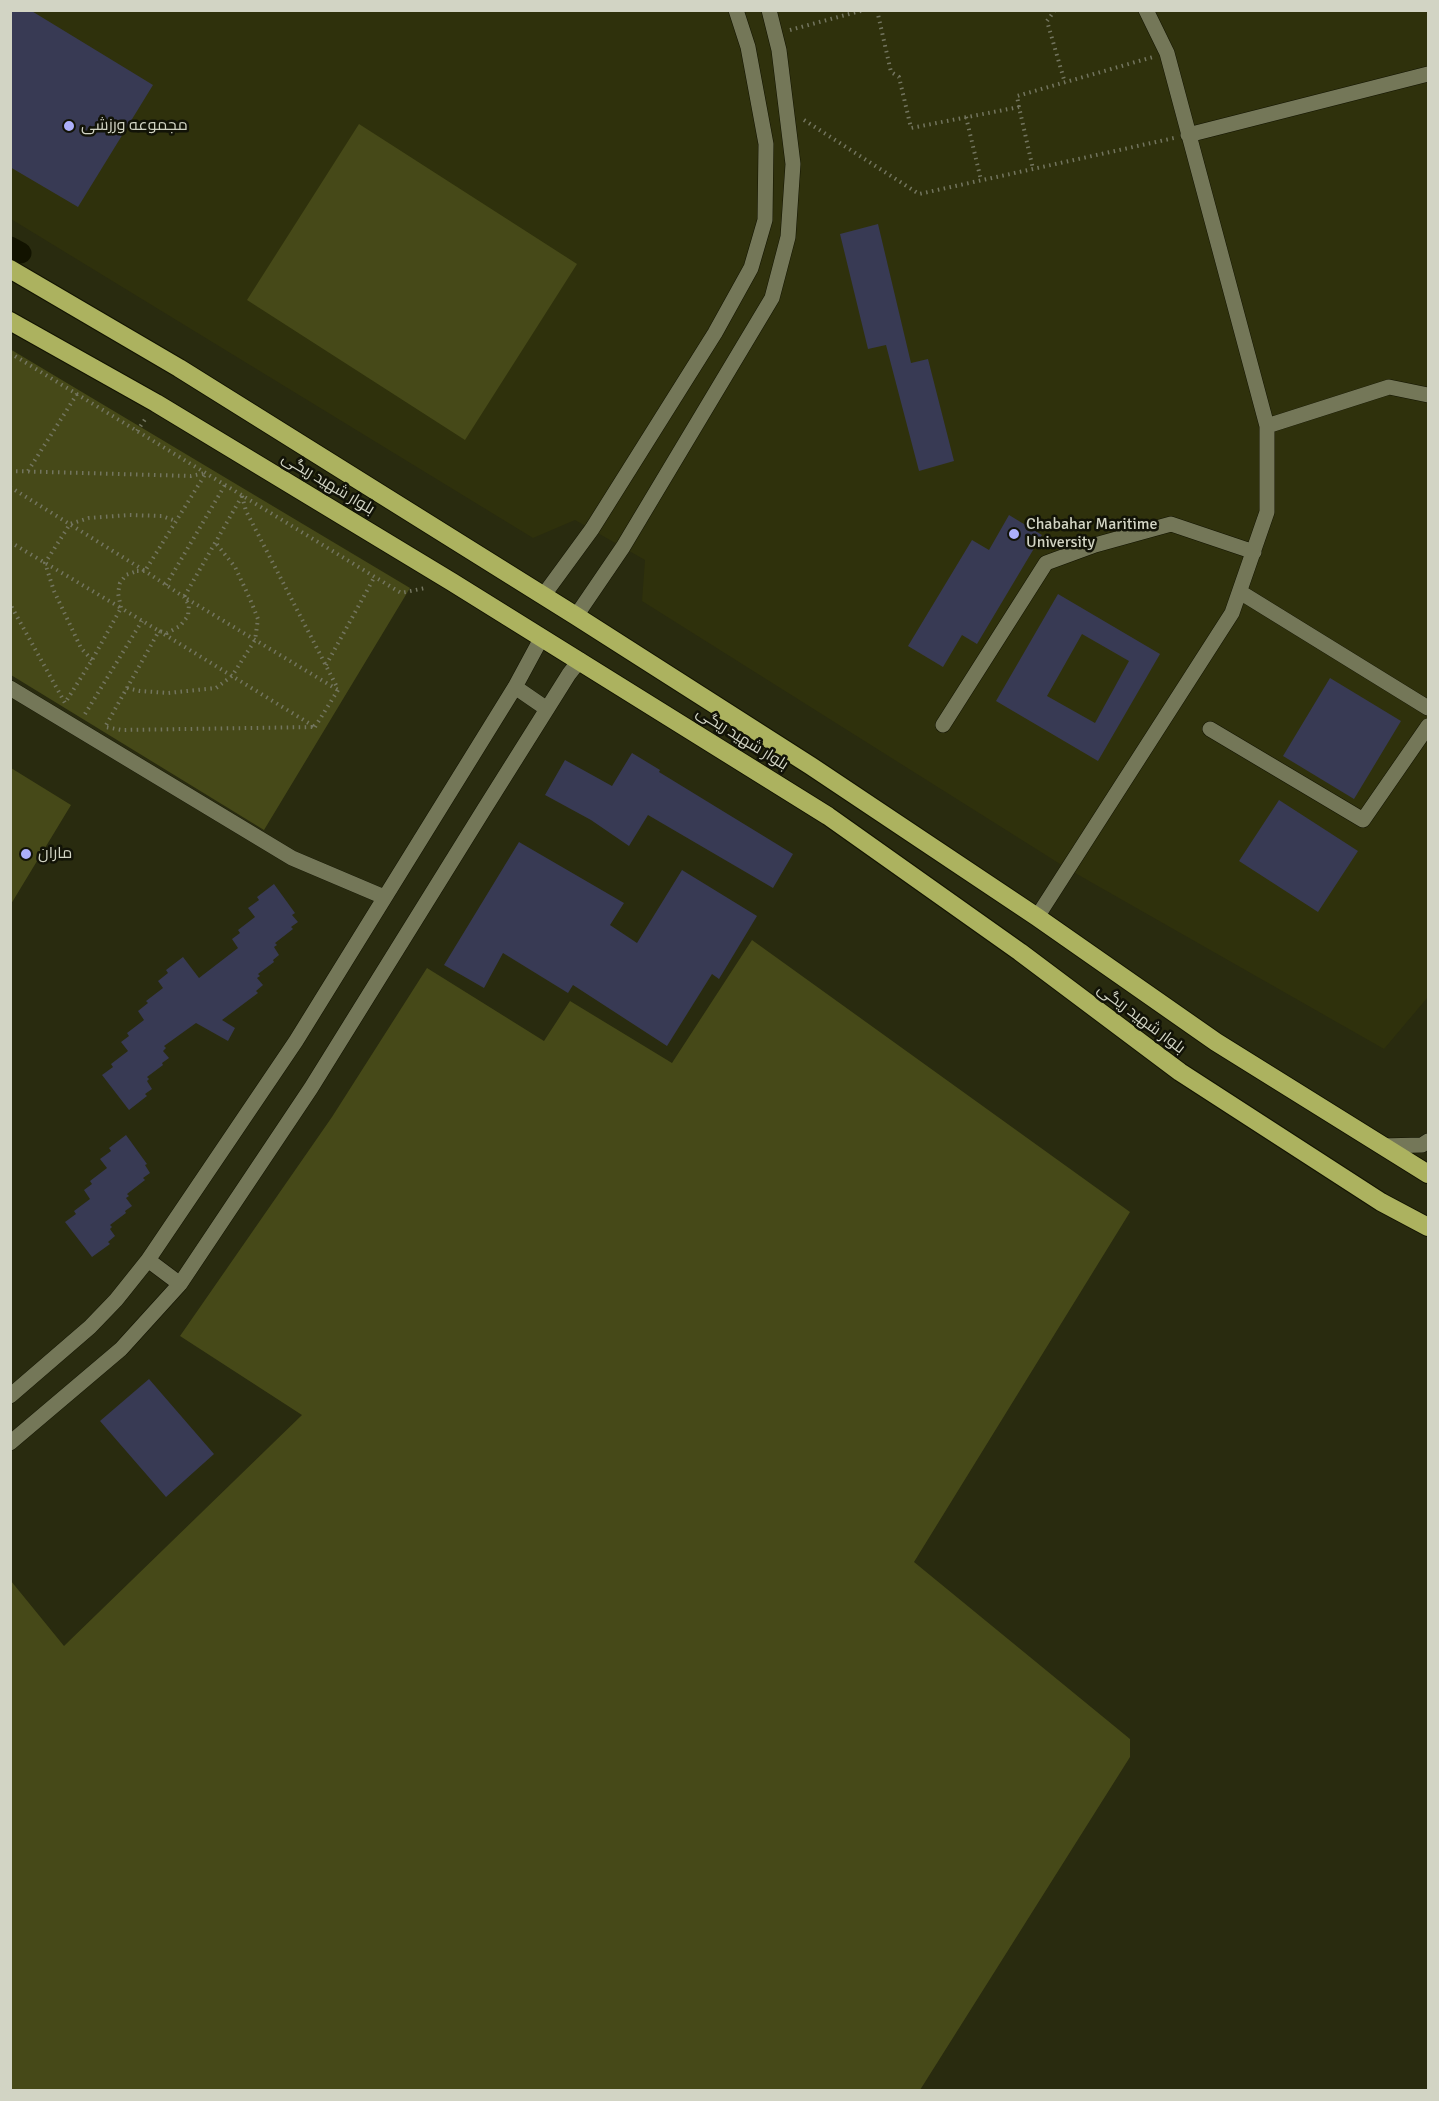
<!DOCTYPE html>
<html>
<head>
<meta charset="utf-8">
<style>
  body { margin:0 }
  #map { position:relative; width:1439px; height:2101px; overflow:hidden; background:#292b0f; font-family:Signika,sans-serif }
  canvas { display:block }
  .frame { position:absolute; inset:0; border:12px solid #d2d4c4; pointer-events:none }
</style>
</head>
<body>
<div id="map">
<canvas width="1439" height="2101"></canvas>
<div class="frame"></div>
</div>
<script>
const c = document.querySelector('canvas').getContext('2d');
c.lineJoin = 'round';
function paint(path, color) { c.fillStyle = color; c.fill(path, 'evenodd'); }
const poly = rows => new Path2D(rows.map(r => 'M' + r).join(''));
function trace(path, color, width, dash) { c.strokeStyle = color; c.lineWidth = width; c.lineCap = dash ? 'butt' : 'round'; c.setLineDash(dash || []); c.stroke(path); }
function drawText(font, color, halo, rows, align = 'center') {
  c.font = font + ' Signika,Cairo,sans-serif'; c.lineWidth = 5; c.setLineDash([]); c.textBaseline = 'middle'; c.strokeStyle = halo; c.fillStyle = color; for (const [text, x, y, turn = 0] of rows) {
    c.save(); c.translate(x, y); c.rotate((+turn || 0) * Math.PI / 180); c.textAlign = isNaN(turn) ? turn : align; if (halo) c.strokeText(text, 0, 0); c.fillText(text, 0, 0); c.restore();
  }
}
paint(poly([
  [10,11,1428,11,1428,997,1384,1049,1068,869,642,601,645,560,575,520,533,538,11,219]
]), '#2f310c');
paint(poly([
  [359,124,577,264,465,440,247,300],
  [10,349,410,588,264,830,11,675],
  [11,768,71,805,11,904],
  [752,940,1130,1212,914,1562,1130,1739,1130,1757,920,2090,11,2090,11,1581,64,1646,302,1415,180,1336,332,1117,427,968,544,1041,570,1001,672,1063]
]), '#464918');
trace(poly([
  [10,247,21,253]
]), '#121300', 21);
paint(poly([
  [10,10,30,10,153,85,78,207,10,167],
  [878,224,911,363,928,359,954,461,919,471,886,345,868,349,840,234],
  [1009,515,1042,535,977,644,962,635,943,667,908,646,972,540,989,550],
  [1058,594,1160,654,1098,761,996,701],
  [1082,634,1129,661,1095,723,1047,696],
  [1330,678,1401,721,1354,799,1283,756],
  [632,753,660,770,659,772,793,854,773,888,648,815,629,846,591,820,545,795,565,760,612,786],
  [1279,800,1358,851,1318,912,1239,861],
  [519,842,624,903,610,925,637,943,682,870,757,916,719,979,712,974,667,1046,573,985,568,993,503,953,484,988,444,965],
  [274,884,295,913,292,915,298,922,291,927,293,929,275,943,277,945,274,947,279,955,273,960,274,962,258,974,260,976,257,978,263,985,256,991,258,993,222,1020,235,1028,228,1041,196,1023,164,1046,166,1048,163,1051,169,1058,162,1063,163,1065,147,1077,149,1079,147,1081,152,1089,145,1094,147,1096,129,1110,102,1075,113,1067,111,1064,128,1051,121,1042,129,1036,127,1033,144,1020,138,1011,148,1003,146,1001,163,988,158,981,168,973,166,970,183,957,199,978,238,948,232,939,240,933,238,930,255,917,248,908,259,900,257,897],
  [126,1135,147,1164,145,1165,150,1173,143,1178,145,1180,127,1194,129,1196,126,1198,132,1206,125,1211,126,1213,110,1225,112,1227,110,1229,115,1236,108,1242,110,1244,92,1257,65,1222,76,1214,74,1211,90,1199,84,1190,92,1184,90,1181,107,1168,100,1159,111,1151,109,1148],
  [149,1379,214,1454,166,1497,100,1421]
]), '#383a54');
const minor = poly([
  [1188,135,1428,74],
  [1267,426,1389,387,1428,395],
  [1240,592,1428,708],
  [543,596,592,529,715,333,751,268,765,220,766,144,748,47,736,10],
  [576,616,623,547,772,298,788,237,793,164,779,50,769,10],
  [515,687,547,709],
  [10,688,292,858,384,897],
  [943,725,1046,563,1095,545,1171,524,1254,552],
  [1210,729,1363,820,1428,726],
  [1037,917,1232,613,1267,512,1267,426,1167,53,1146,10],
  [1381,1146,1422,1145,1428,1141],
  [148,1260,180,1284],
  [10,1396,90,1327,116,1300,148,1260,296,1041,515,687,542,637],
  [10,1443,121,1349,180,1284,311,1088,483,811,569,674,580,660]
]);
const highway = poly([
  [10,269,179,368,576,616,811,766,1037,917,1216,1042,1428,1174],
  [10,321,156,403,452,582,828,816,1020,952,1180,1072,1381,1202,1428,1227]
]);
trace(minor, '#121300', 16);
trace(highway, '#121300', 20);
trace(poly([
  [877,10,891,72,899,77,911,128,1019,107,1033,169],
  [1055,10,1047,21,1065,83],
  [790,30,864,10],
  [1019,107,1017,96,1153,57],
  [966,117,981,180],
  [804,120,919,194,1174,138],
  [10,353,401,593,425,588],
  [137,431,146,418],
  [10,471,191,476,205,473],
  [28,471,77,394],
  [10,487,145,571,206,473],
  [242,496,184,597,338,690],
  [242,496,246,511,338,689],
  [10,542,121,608,92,660,65,703,10,604],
  [137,571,145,571,184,597,189,605,188,616,180,626,167,633,159,631,121,608,118,593,120,583,126,575,137,571],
  [166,585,225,485],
  [159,631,232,676,315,727,122,730,105,727,159,631],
  [92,660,81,648,54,591,45,563,70,524,89,518,129,515,162,516,176,521],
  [326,665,375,576],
  [127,688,140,691,168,693,216,688,232,676,255,640,258,619,250,599,235,567,215,542],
  [85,714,142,621],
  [315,727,338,690]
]), '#73755f', 4, [1.5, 4.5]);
trace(minor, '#747758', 15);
trace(highway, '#acb25f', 18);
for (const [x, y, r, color] of [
  [69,126,6,"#acaffb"],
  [1014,534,6,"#acaffb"],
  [26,854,6,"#acaffb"]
]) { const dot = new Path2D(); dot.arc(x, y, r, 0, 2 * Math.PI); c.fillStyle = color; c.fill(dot); trace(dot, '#121307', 2); }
drawText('16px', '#d2d4c4', '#121307', [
  ["مجموعه ورزشی",81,126],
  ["Chabahar Maritime",1026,525],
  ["University",1026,543],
  ["ماران",38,854]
], 'left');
drawText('16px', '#d2d4c4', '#121307', [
  ["بلوار شهید ریگی",328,484,31],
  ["بلوار شهید ریگی",742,739,32],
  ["بلوار شهید ریگی",1141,1019,37]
]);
</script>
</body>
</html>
